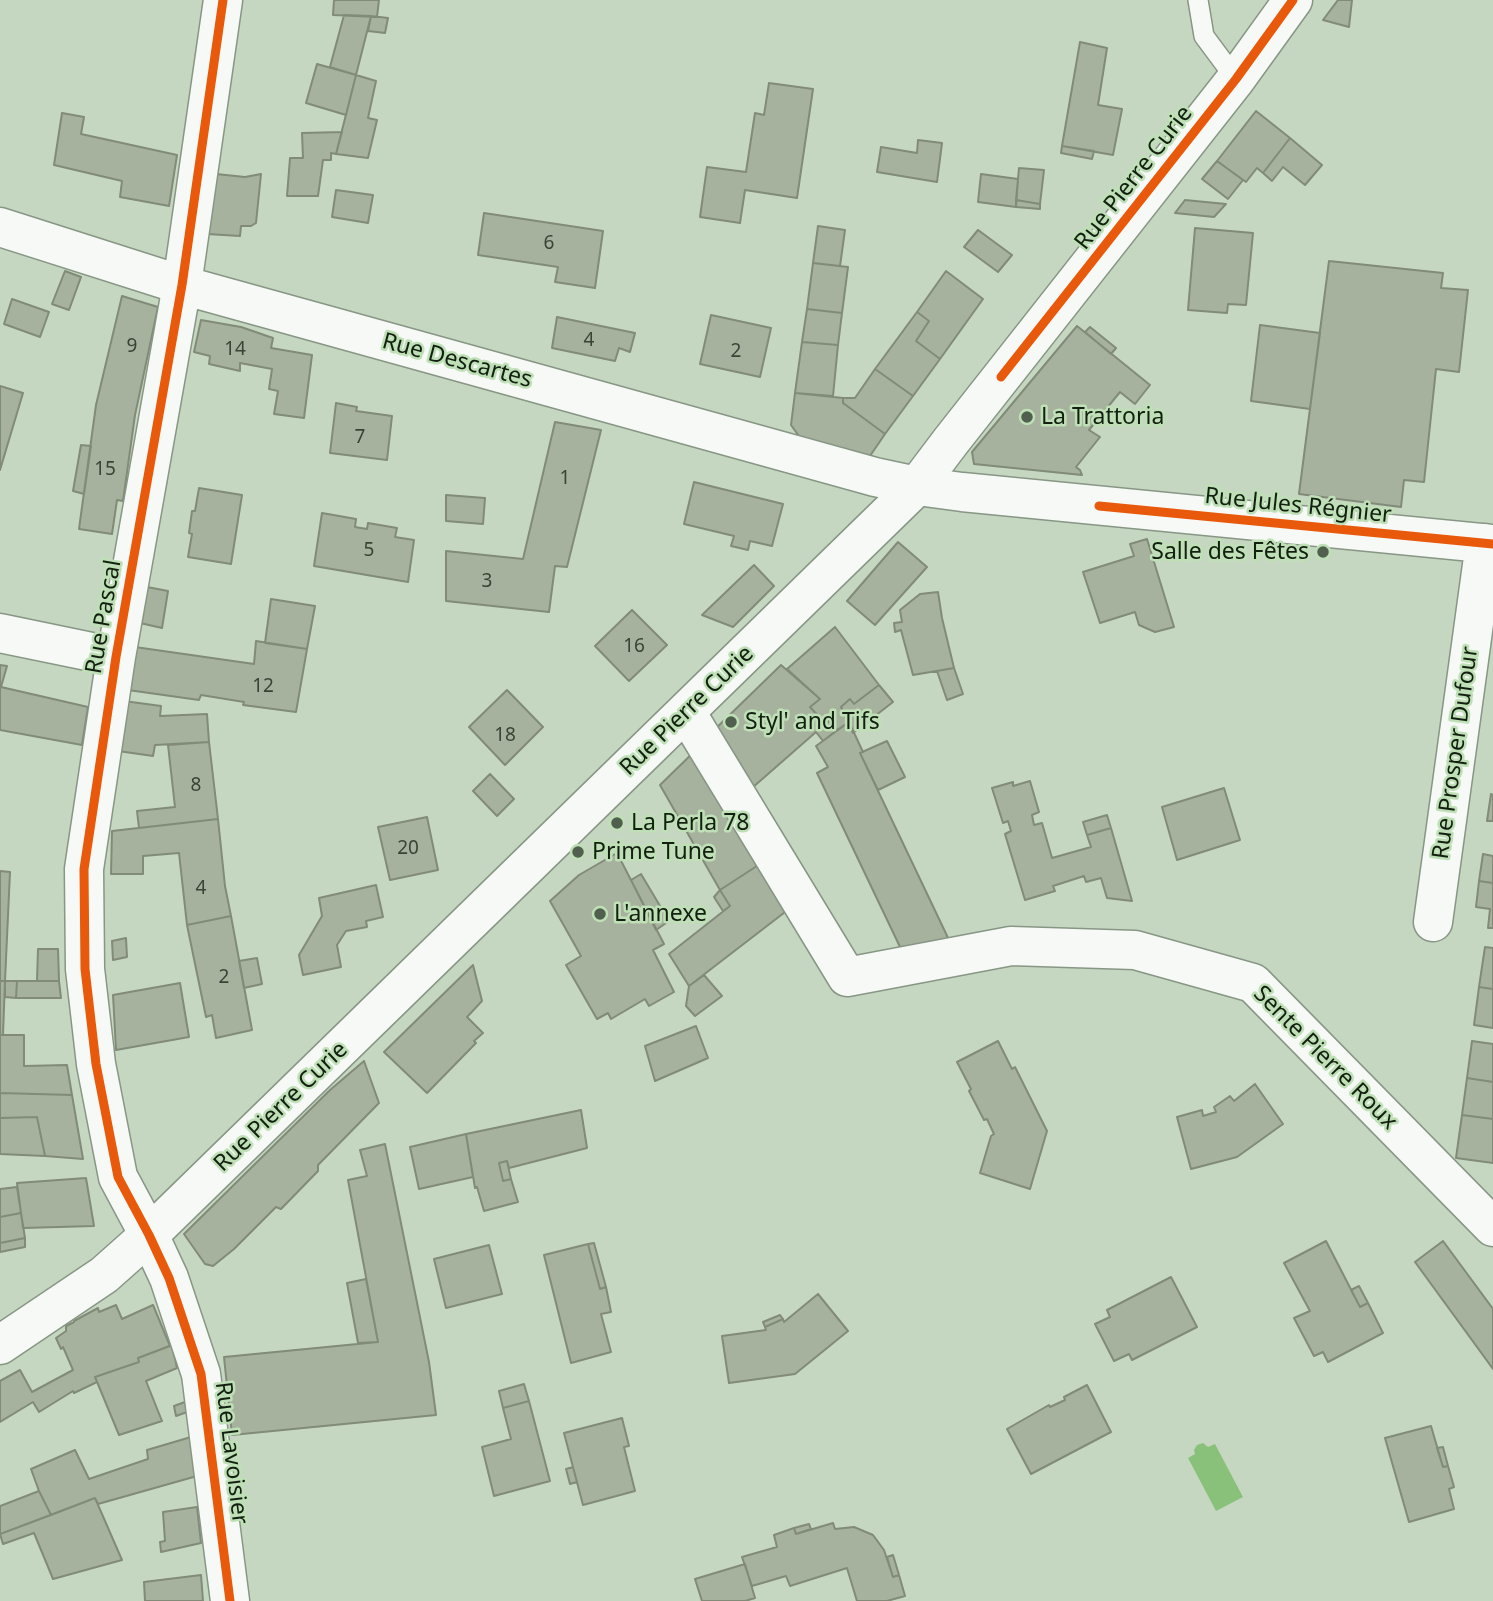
<!DOCTYPE html>
<html>
<head>
<meta charset="utf-8">
<style>
  body { margin:0 }
  canvas { display:block; background:#c5d7c0 }
</style>
</head>
<body>
<canvas width="1493" height="1601"></canvas>
<script>
const c = document.querySelector('canvas').getContext('2d');
c.lineJoin = 'round';
function paint(path, color) { c.fillStyle = color; c.fill(path, 'evenodd'); }
const poly = rows => new Path2D(rows.map(r => 'M' + r).join(''));
function trace(path, color, width, dash) { c.strokeStyle = color; c.lineWidth = width; c.lineCap = dash ? 'butt' : 'round'; c.setLineDash(dash || []); c.stroke(path); }
function drawText(font, color, halo, rows, align = 'center') {
  c.font = font + ' "Noto Sans",sans-serif'; c.lineWidth = 5; c.setLineDash([]); c.textBaseline = 'middle'; c.strokeStyle = halo; c.fillStyle = color; for (const [text, x, y, turn = 0] of rows) {
    c.save(); c.translate(x, y); c.rotate((+turn || 0) * Math.PI / 180); c.textAlign = isNaN(turn) ? turn : align; if (halo) c.strokeText(text, 0, 0); c.fillText(text, 0, 0); c.restore();
  }
}
paint(poly([
  [1203,1443,1208,1447,1215,1444,1243,1497,1216,1511,1188,1458,1195,1454,1194,1450,1197,1445]
]), '#89c17b');
const building = poly([
  [334,0,379,0,377,17,333,15,334,0],
  [1338,0,1352,0,1349,27,1323,20,1338,0],
  [344,15,371,16,356,75,330,67,344,15],
  [371,16,388,18,385,33,368,31,371,16],
  [1080,42,1107,48,1098,105,1122,109,1113,155,1062,146,1080,42],
  [317,64,356,75,346,115,306,103,317,64],
  [356,75,376,81,368,118,377,120,368,158,336,154,356,75],
  [769,83,813,89,797,198,745,190,740,223,700,217,707,167,746,172,755,113,764,115,769,83],
  [1256,111,1290,138,1263,173,1257,168,1246,182,1217,161,1256,111],
  [62,113,84,117,81,134,177,155,169,206,120,197,122,181,54,165,62,113],
  [342,132,336,154,331,153,331,160,323,160,318,196,287,196,290,158,303,158,302,133,342,132],
  [1290,138,1322,165,1305,185,1283,167,1272,181,1263,173,1290,138],
  [918,140,942,143,937,182,877,172,881,147,917,153,918,140],
  [1062,146,1094,151,1092,159,1061,153,1062,146],
  [1217,161,1243,180,1228,199,1202,179,1217,161],
  [1019,168,1044,170,1040,204,1016,200,1019,168],
  [216,174,245,177,261,174,256,223,251,226,241,226,240,236,207,234,216,174],
  [981,174,1018,179,1016,207,978,202,981,174],
  [336,190,373,195,368,223,332,217,336,190],
  [1016,200,1040,204,1040,209,1016,207,1016,200],
  [1185,200,1226,204,1214,217,1175,213,1185,200],
  [484,213,603,231,595,288,555,282,558,267,478,255,484,213],
  [818,226,845,230,840,266,813,263,818,226],
  [1195,228,1253,233,1246,305,1228,304,1227,313,1188,310,1195,228],
  [978,230,1012,255,998,272,964,247,978,230],
  [1329,261,1443,273,1441,288,1468,290,1459,372,1436,369,1424,482,1404,480,1401,507,1299,494,1329,261],
  [813,263,848,267,842,313,807,309,813,263],
  [65,271,81,277,69,310,52,304,65,271],
  [946,271,983,299,940,359,916,341,929,321,917,312,946,271],
  [122,296,158,307,135,415,123,501,117,500,112,534,79,529,96,405,122,296],
  [12,299,49,312,40,337,4,324,12,299],
  [807,309,842,313,838,345,802,342,807,309],
  [917,312,929,321,916,341,940,359,913,396,875,369,917,312],
  [711,315,771,328,760,377,700,364,711,315],
  [557,317,635,333,630,352,619,348,615,361,552,348,557,317],
  [201,320,241,327,273,338,271,348,312,355,304,418,274,414,278,391,269,389,272,369,240,363,240,371,209,364,210,356,194,352,201,320],
  [1260,325,1320,333,1310,409,1251,401,1260,325],
  [1077,326,1150,385,1135,404,1120,392,1089,430,1100,437,1076,467,1080,470,1082,475,974,464,972,452,1077,326],
  [1090,327,1116,348,1111,354,1085,332,1090,327],
  [802,342,838,345,833,396,795,393,802,342],
  [875,369,913,396,885,434,843,403,843,398,855,398,875,369],
  [0,386,23,393,0,470,0,386],
  [795,393,843,398,843,403,885,434,870,456,801,439,791,425,795,393],
  [336,403,357,407,356,411,392,416,387,460,330,453,336,403],
  [555,422,601,430,567,567,555,566,549,612,446,601,446,551,523,559,555,422],
  [81,445,91,446,84,494,73,491,81,445],
  [694,482,783,504,772,546,750,541,748,550,731,546,734,536,684,524,694,482],
  [199,488,242,495,231,564,188,557,192,534,189,533,192,511,195,511,199,488],
  [446,495,485,498,483,524,446,521,446,495],
  [322,513,356,519,355,527,367,529,368,523,397,528,395,537,414,540,408,582,314,566,322,513],
  [1147,539,1174,627,1155,632,1139,625,1135,612,1100,623,1083,572,1134,556,1130,544,1147,539],
  [898,542,927,567,875,625,847,601,898,542],
  [754,565,774,586,733,627,702,615,754,565],
  [147,587,168,591,162,628,140,623,147,587],
  [938,592,942,618,954,668,913,675,901,630,895,632,894,623,902,622,900,610,920,594,938,592],
  [271,599,315,606,307,649,265,643,271,599],
  [632,610,667,645,629,681,595,646,632,610],
  [835,627,879,685,854,704,850,699,841,707,849,722,837,730,826,719,823,721,810,707,820,699,787,669,835,627],
  [256,641,307,649,296,712,243,705,244,702,201,695,199,700,128,690,135,647,254,664,256,641],
  [0,665,7,666,1,687,88,707,82,745,0,730,0,665],
  [781,665,820,699,810,707,823,721,826,719,837,730,823,741,816,732,744,795,710,734,781,665],
  [954,668,963,694,947,700,937,671,954,668],
  [879,685,893,702,853,733,841,707,850,699,854,704,879,685],
  [507,690,543,727,505,765,469,727,507,690],
  [124,701,161,706,160,716,207,714,209,742,155,745,153,756,118,751,124,701],
  [849,722,863,752,860,753,950,942,901,949,817,773,828,767,816,746,849,722],
  [887,741,905,777,878,790,860,753,887,741],
  [209,742,218,819,139,828,137,811,175,807,168,745,209,742],
  [699,747,763,862,720,890,660,785,699,747],
  [490,774,514,799,497,816,473,791,490,774],
  [1030,781,1039,812,1032,815,1034,825,1042,823,1052,858,1091,847,1087,835,1111,828,1132,901,1107,898,1101,878,1086,882,1084,876,1053,886,1055,891,1025,900,1005,834,1011,831,1008,821,1003,823,992,788,1013,782,1013,786,1030,781],
  [1224,788,1240,840,1177,860,1162,807,1224,788],
  [1491,794,1493,795,1493,821,1487,821,1491,794],
  [1107,815,1111,828,1087,835,1083,822,1107,815],
  [427,817,438,870,390,880,378,827,427,817],
  [218,819,225,886,231,916,187,925,179,853,143,856,143,874,111,874,112,831,218,819],
  [617,853,664,944,653,950,674,992,649,1006,645,999,611,1019,608,1013,597,1019,566,965,581,956,550,901,579,875,617,853],
  [1483,854,1493,856,1493,883,1479,881,1483,854],
  [763,862,789,909,689,986,669,954,730,906,720,890,763,862],
  [0,871,10,872,5,981,0,981,0,871],
  [641,874,669,921,656,930,631,880,641,874],
  [1479,881,1493,883,1493,928,1488,928,1490,909,1476,907,1479,881],
  [376,885,383,917,366,921,367,927,346,931,337,945,341,967,303,975,299,955,322,916,319,898,376,885],
  [720,890,730,906,723,911,714,897,720,890],
  [231,916,252,1030,216,1038,212,1015,206,1017,187,925,231,916],
  [126,938,127,957,113,960,112,941,126,938],
  [1485,947,1493,948,1493,989,1479,987,1485,947],
  [38,949,58,949,59,981,37,981,38,949],
  [257,958,262,984,244,988,239,961,257,958],
  [473,965,482,1001,467,1017,483,1033,474,1041,476,1043,427,1093,384,1052,473,965],
  [704,975,722,996,695,1016,686,1006,689,986,704,975],
  [0,981,5,981,3,1035,0,1035,0,981],
  [5,981,17,981,16,998,5,997,5,981],
  [17,981,59,981,61,998,16,998,17,981],
  [180,983,189,1037,116,1050,113,995,180,983],
  [1479,987,1493,989,1493,1028,1474,1025,1479,987],
  [696,1026,708,1058,655,1081,645,1046,696,1026],
  [0,1035,24,1035,24,1066,67,1065,72,1095,0,1093,0,1035],
  [998,1041,1012,1069,1015,1067,1047,1131,1030,1189,980,1173,991,1136,994,1134,987,1119,984,1120,969,1091,971,1089,957,1062,998,1041],
  [1472,1041,1493,1044,1493,1082,1467,1078,1472,1041],
  [364,1061,379,1103,318,1165,318,1171,281,1209,276,1207,234,1249,213,1266,205,1264,184,1234,330,1090,364,1061],
  [1467,1078,1493,1082,1493,1119,1462,1115,1467,1078],
  [1255,1084,1283,1124,1237,1157,1191,1169,1177,1117,1202,1110,1203,1116,1216,1112,1214,1107,1230,1096,1234,1101,1255,1084],
  [0,1093,72,1095,83,1159,45,1156,37,1117,0,1118,0,1093],
  [581,1110,587,1148,509,1168,507,1161,499,1163,503,1181,511,1179,518,1202,484,1211,477,1187,475,1188,466,1134,581,1110],
  [1462,1115,1493,1119,1493,1163,1456,1158,1462,1115],
  [37,1117,45,1156,0,1154,0,1118,37,1117],
  [466,1134,473,1177,419,1189,410,1147,466,1134],
  [385,1144,429,1362,436,1415,232,1435,224,1357,378,1342,348,1180,367,1176,360,1150,385,1144],
  [507,1161,511,1179,503,1181,499,1163,507,1161],
  [86,1178,94,1226,23,1228,17,1183,86,1178],
  [17,1187,21,1213,0,1217,0,1189,17,1187],
  [21,1213,25,1238,0,1243,0,1217,21,1213],
  [25,1238,25,1247,0,1252,0,1243,25,1238],
  [1326,1241,1360,1307,1368,1303,1383,1333,1328,1362,1323,1352,1314,1356,1294,1318,1310,1311,1284,1263,1326,1241],
  [1443,1241,1493,1309,1493,1369,1415,1262,1443,1241],
  [594,1243,606,1287,600,1289,588,1244,594,1243],
  [588,1244,600,1289,606,1287,611,1312,601,1314,611,1352,571,1363,544,1255,588,1244],
  [489,1245,502,1294,446,1308,434,1259,489,1245],
  [1171,1277,1197,1327,1132,1360,1129,1354,1114,1361,1095,1324,1110,1317,1107,1310,1171,1277],
  [366,1279,378,1342,358,1343,347,1283,366,1279],
  [1359,1286,1368,1303,1360,1307,1351,1290,1359,1286],
  [818,1294,848,1331,795,1374,729,1383,722,1336,766,1330,765,1327,783,1319,784,1322,818,1294],
  [116,1305,122,1319,153,1305,170,1346,138,1358,139,1362,95,1377,97,1382,74,1393,73,1391,39,1412,33,1402,0,1422,0,1381,20,1370,32,1392,73,1370,63,1347,61,1349,56,1338,66,1331,66,1326,74,1322,74,1321,98,1308,99,1312,116,1305],
  [780,1315,783,1319,765,1327,763,1322,780,1315],
  [172,1345,177,1368,146,1381,162,1421,119,1435,95,1377,139,1362,138,1358,172,1345],
  [524,1384,529,1401,503,1408,499,1391,524,1384],
  [1087,1385,1111,1432,1031,1474,1007,1429,1049,1405,1050,1407,1065,1400,1064,1397,1087,1385],
  [529,1401,550,1481,494,1496,482,1447,511,1439,503,1408,529,1401],
  [185,1402,187,1412,176,1416,174,1406,185,1402],
  [622,1418,629,1446,624,1447,635,1491,583,1505,564,1433,622,1418],
  [1431,1426,1443,1467,1448,1466,1454,1487,1449,1489,1454,1509,1409,1522,1385,1438,1431,1426],
  [191,1437,197,1476,98,1504,95,1498,51,1515,39,1491,31,1469,75,1450,89,1479,148,1459,147,1450,191,1437],
  [1443,1447,1448,1466,1443,1467,1437,1448,1443,1447],
  [573,1467,577,1482,570,1484,566,1469,573,1467],
  [39,1491,51,1515,0,1534,0,1506,39,1491],
  [95,1498,122,1560,53,1579,34,1533,3,1544,0,1534,95,1498],
  [197,1507,201,1543,161,1552,160,1542,165,1541,163,1512,197,1507],
  [833,1523,835,1529,854,1527,873,1535,884,1550,893,1577,899,1575,905,1596,887,1601,857,1601,847,1568,790,1586,786,1576,752,1586,742,1557,777,1547,774,1535,794,1528,796,1534,833,1523],
  [809,1524,811,1529,796,1534,794,1528,809,1524],
  [893,1555,899,1575,893,1577,887,1557,893,1555],
  [745,1564,755,1598,745,1601,702,1601,695,1579,745,1564],
  [201,1575,203,1601,145,1601,144,1582,201,1575]
]);
paint(building, '#a7b29e');
trace(building, '#818b78', 2);
const lane = poly([
  [1198,0,1204,36,1236,79]
]);
const street = poly([
  [223,0,182,285,116,657,84,869,85,969,96,1064,118,1177,149,1235,169,1278,201,1374,230,1601],
  [0,227,182,285,875,477,917,486,962,492,1493,544],
  [0,633,116,657],
  [686,712,847,977,1011,946,1135,950,1253,983,1493,1227],
  [1433,922,1485,543]
]);
const secondary = poly([
  [0,1345,104,1275,149,1235,917,486,951,441,1236,79,1293,0]
]);
trace(lane, '#889685', 22);
trace(street, '#889685', 41);
trace(secondary, '#889685', 41);
trace(lane, '#f6f9f6', 19);
trace(street, '#f6f9f6', 38);
trace(secondary, '#f6f9f6', 38);
trace(poly([
  [223,0,182,285,116,657,84,869,85,969,96,1064,118,1177,149,1235,169,1278,201,1374,230,1601],
  [1001,377,1236,79,1293,0],
  [1099,506,1493,544]
]), '#e8590c', 9);
for (const [x, y, r, color] of [
  [1027,417,7,"#515f4e"],
  [1323,552,7,"#515f4e"],
  [731,722,7,"#515f4e"],
  [617,823,7,"#515f4e"],
  [578,852,7,"#515f4e"],
  [600,914,7,"#515f4e"]
]) { const dot = new Path2D(); dot.arc(x, y, r, 0, 2 * Math.PI); c.fillStyle = color; c.fill(dot); trace(dot, '#bfe0b7', 2.5); }
drawText('19px', '#384434', null, [
  ["6",549,244],
  ["4",589,341],
  ["9",132,347],
  ["14",235,350],
  ["2",736,352],
  ["7",360,438],
  ["15",105,470],
  ["1",565,479],
  ["5",369,551],
  ["3",487,582],
  ["16",634,647],
  ["12",263,687],
  ["18",505,736],
  ["8",196,786],
  ["20",408,849],
  ["4",201,889],
  ["2",224,978]
]);
drawText('23px', '#131f10', '#bfe0b7', [
  ["Rue Pierre Curie",1134,178,-52],
  ["Rue Descartes",457,361,15],
  ["Rue Jules Régnier",1298,506,6],
  ["Rue Pascal",104,617,-80],
  ["Rue Pierre Curie",687,711,-44],
  ["Rue Prosper Dufour",1456,753,-82],
  ["Sente Pierre Roux",1325,1058,45],
  ["Rue Pierre Curie",281,1107,-44],
  ["Rue Lavoisier",231,1453,83]
]);
drawText('23px', '#131f10', '#bfe0b7', [
  ["La Trattoria",1041,417],
  ["Salle des Fêtes",1309,552,"right"],
  ["Styl' and Tifs",745,722],
  ["La Perla 78",631,823],
  ["Prime Tune",592,852],
  ["L'annexe",614,914]
], 'left');
</script>
</body>
</html>
